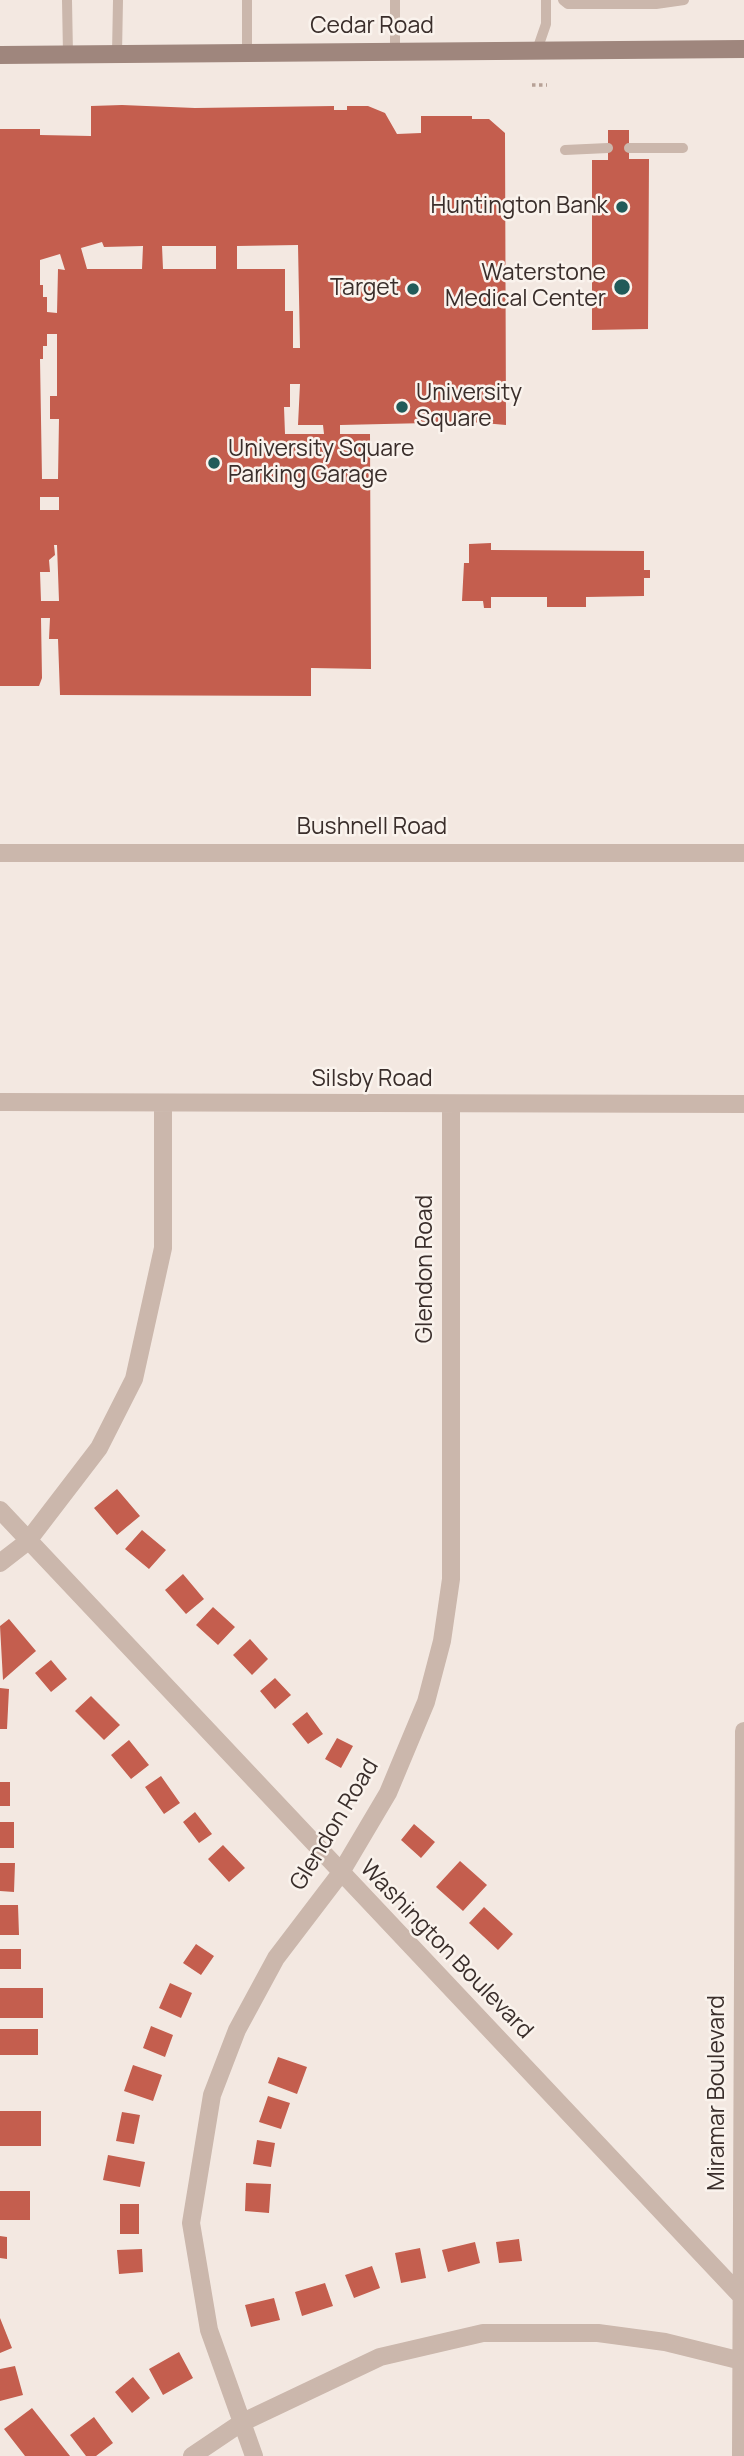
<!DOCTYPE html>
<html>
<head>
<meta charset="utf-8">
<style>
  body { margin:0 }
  canvas { display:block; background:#f3e8e1 }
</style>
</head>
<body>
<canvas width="744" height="2456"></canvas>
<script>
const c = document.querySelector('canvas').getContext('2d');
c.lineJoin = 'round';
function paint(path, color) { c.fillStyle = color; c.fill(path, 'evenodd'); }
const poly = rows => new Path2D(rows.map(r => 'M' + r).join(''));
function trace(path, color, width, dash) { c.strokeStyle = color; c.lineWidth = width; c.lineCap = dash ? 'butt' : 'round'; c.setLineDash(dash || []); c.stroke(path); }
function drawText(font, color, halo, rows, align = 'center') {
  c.font = font + ' Manrope,sans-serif'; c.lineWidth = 5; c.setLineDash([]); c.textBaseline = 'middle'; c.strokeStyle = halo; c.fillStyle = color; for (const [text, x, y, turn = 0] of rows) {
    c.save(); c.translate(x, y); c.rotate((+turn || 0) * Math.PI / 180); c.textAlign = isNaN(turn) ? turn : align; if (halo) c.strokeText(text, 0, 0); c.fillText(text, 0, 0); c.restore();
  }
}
paint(poly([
  [122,105,195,108,334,106,334,110,347,110,347,106,368,106,385,113,397,134,421,133,421,116,472,116,472,119,489,119,505,133,506,425,472,422,340,425,340,434,370,434,371,669,311,668,311,696,60,695,58,639,49,639,50,618,41,618,42,678,39,686,0,686,0,129,40,129,40,135,91,136,91,106],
  [102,242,104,247,143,246,142,269,87,269,81,248],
  [298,245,300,348,293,348,293,311,285,311,285,269,237,269,237,246],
  [162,246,216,246,216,269,163,269],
  [60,254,65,270,58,269,57,313,47,312,47,297,43,297,43,285,40,285,40,260],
  [47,334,57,334,57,396,50,396,50,419,59,419,58,479,42,479,40,359,43,359,43,346,47,346],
  [290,384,300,384,298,425,323,425,324,434,285,434,284,407,290,407],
  [40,497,59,497,59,510,40,510],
  [54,545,57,545,59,601,41,601,40,572,50,572,49,560,55,555],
  [608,130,629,130,629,159,649,159,648,329,592,330,592,160,608,160],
  [491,543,491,550,644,551,644,570,650,570,650,578,644,578,644,596,586,597,586,607,547,607,547,597,491,597,491,608,484,608,483,601,462,601,464,563,469,563,469,544],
  [117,1489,140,1516,117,1535,94,1508],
  [142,1530,166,1550,149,1569,125,1549],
  [183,1574,204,1599,186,1614,165,1590],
  [213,1607,235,1627,218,1645,196,1625],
  [9,1619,36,1651,3,1680,0,1626],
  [250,1639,268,1659,252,1675,233,1655],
  [51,1660,67,1679,51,1692,35,1673],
  [275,1678,291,1695,275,1709,260,1691],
  [0,1688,9,1689,7,1729,0,1729],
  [91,1696,120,1725,104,1740,75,1711],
  [307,1712,323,1734,308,1744,292,1724],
  [337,1738,353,1746,341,1768,325,1759],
  [129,1740,149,1765,131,1779,111,1755],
  [161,1776,180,1803,164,1814,145,1787],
  [0,1782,10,1782,10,1806,0,1806],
  [195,1812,212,1834,199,1843,183,1822],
  [0,1822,14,1822,14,1848,0,1848],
  [414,1824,435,1842,421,1858,401,1840],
  [223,1845,245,1868,229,1882,208,1859],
  [460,1861,487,1885,463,1911,436,1887],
  [0,1863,15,1863,14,1892,0,1891],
  [0,1905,18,1905,19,1935,0,1935],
  [484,1907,513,1934,498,1950,469,1923],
  [196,1944,214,1956,201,1975,183,1963],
  [0,1949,21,1949,21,1969,0,1969],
  [170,1983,192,1993,181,2018,159,2008],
  [0,1988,43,1988,43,2018,0,2018],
  [151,2026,173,2035,165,2057,143,2048],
  [0,2029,38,2029,38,2055,0,2055],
  [278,2057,307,2067,297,2094,268,2083],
  [133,2065,162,2075,153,2101,124,2091],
  [268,2096,290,2103,281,2129,259,2122],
  [0,2111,41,2111,41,2146,0,2146],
  [122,2112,140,2115,134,2144,116,2141],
  [257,2140,275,2143,271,2167,253,2164],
  [108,2155,145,2162,140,2187,103,2180],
  [246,2183,271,2184,269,2213,245,2211],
  [0,2191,30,2191,30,2220,0,2220],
  [120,2204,139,2204,139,2234,120,2234],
  [0,2236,7,2237,7,2259,0,2258],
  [519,2239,522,2261,499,2263,496,2242],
  [475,2242,480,2263,448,2272,442,2250],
  [420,2248,426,2278,401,2283,395,2253],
  [142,2249,143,2272,119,2274,117,2250],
  [372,2266,380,2288,354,2298,345,2275],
  [325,2283,333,2306,302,2316,295,2292],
  [274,2298,280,2320,251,2327,245,2305],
  [0,2318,12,2348,0,2353],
  [179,2352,193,2378,163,2395,149,2369],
  [15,2366,23,2395,0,2401,0,2369],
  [133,2377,150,2398,132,2413,115,2392],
  [32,2408,70,2456,25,2456,4,2429],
  [94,2417,113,2443,96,2456,86,2456,70,2435]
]), '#c45e4e');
trace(poly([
  [532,85,547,85]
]), '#b7a196', 3.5, [3.5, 3.5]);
trace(poly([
  [67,0,68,54],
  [247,0,247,53],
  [395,0,395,52],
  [563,0,568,4,656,4,684,0],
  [537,50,546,24,546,0],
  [117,54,118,0],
  [629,148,683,148],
  [565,150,608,148]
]), '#cbb7ac', 10);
trace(poly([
  [0,853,744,853],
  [0,1102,744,1104],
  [0,1510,744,2299],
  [0,1563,27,1542,99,1448,134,1379,163,1248,163,1104],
  [192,2456,241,2423,380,2357,483,2333,598,2333,665,2342,742,2361],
  [254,2456,209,2330,191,2223,212,2095,237,2030,276,1958,340,1874,388,1793,426,1702,442,1641,451,1579,451,1104],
  [741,2456,744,1731]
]), '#cbb7ac', 18);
trace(poly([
  [0,55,744,49]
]), '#9f867d', 18);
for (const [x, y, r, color] of [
  [622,207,7,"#215b59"],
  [622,287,9,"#215b59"],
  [413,289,7,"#215b59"],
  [402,407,7,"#215b59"],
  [214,463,7,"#215b59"]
]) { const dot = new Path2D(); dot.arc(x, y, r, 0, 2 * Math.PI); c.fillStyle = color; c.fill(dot); trace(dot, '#faf3ed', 2.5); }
drawText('23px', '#3a2e2b', '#faf3ed', [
  ["Cedar Road",372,27],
  ["Bushnell Road",372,828],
  ["Silsby Road",372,1080],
  ["Glendon Road",426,1269,-90],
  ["Glendon Road",335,1825,-59],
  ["Washington Boulevard",446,1950,46],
  ["Miramar Boulevard",718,2093,-90]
]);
drawText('23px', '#3a2e2b', '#faf3ed', [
  ["Huntington Bank",608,207],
  ["Waterstone",606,274],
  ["Medical Center",606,300],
  ["Target",399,289],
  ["University",416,394,"left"],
  ["Square",416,420,"left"],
  ["University Square",228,450,"left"],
  ["Parking Garage",228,476,"left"]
], 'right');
</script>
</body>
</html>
